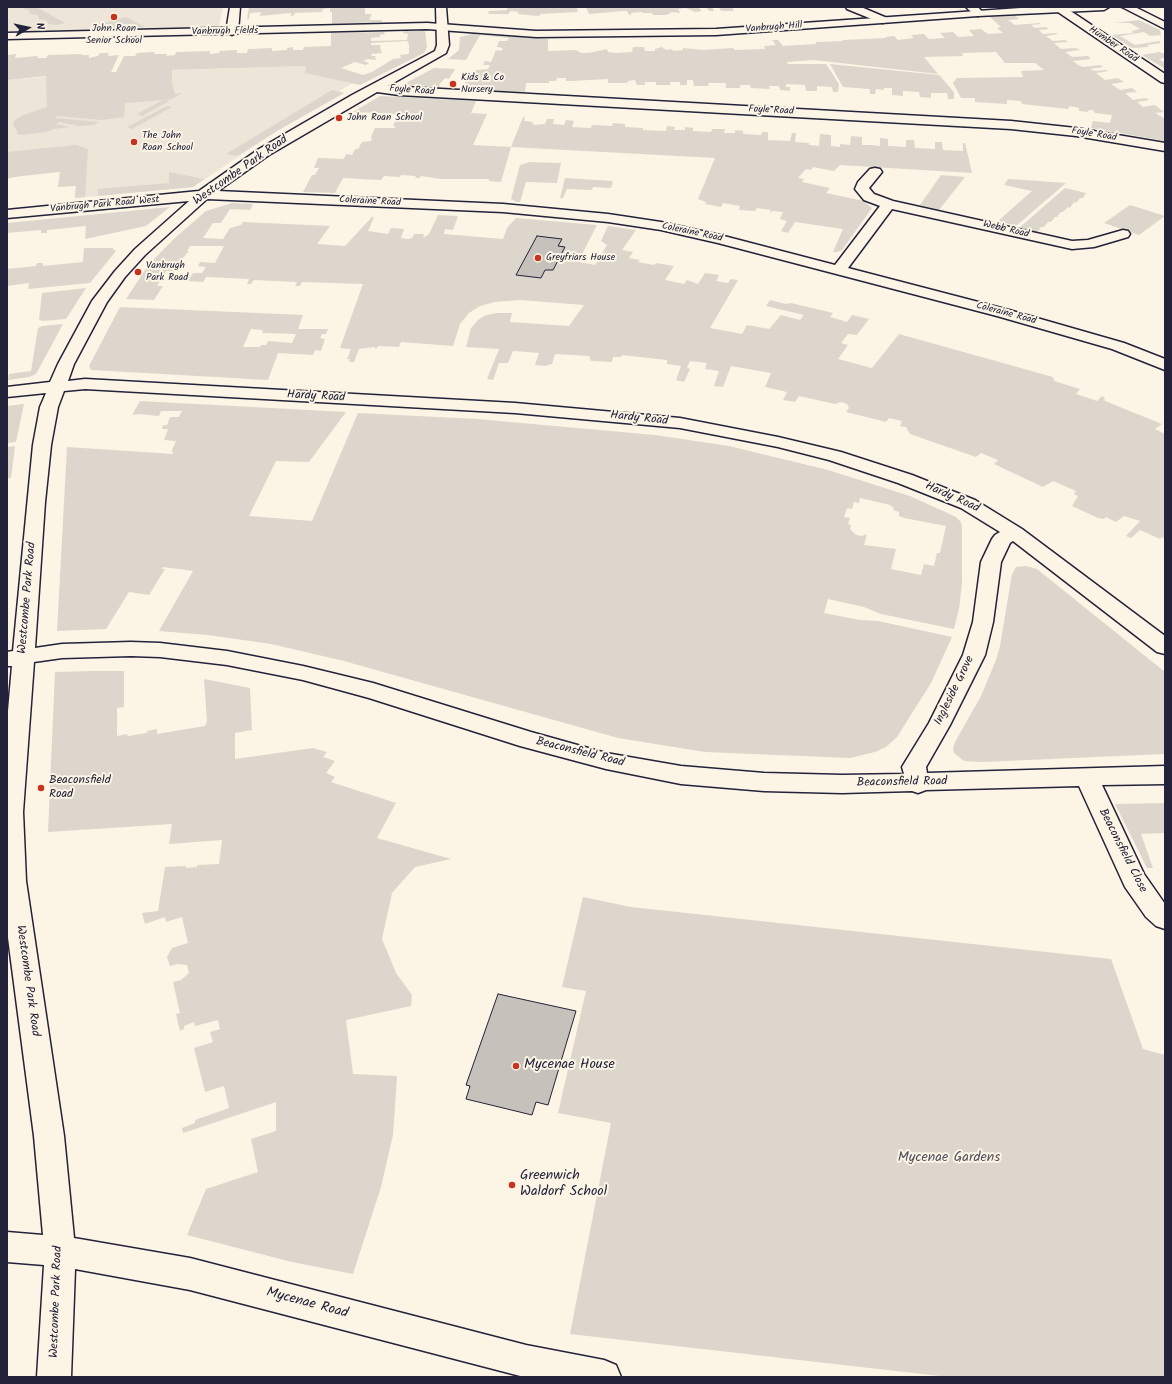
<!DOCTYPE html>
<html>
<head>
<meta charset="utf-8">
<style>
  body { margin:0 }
  #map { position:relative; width:1172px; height:1384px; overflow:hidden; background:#fcf5e5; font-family:Kalam,sans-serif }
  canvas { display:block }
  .frame { position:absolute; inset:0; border:8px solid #22223b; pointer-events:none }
  .north { position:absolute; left:8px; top:8px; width:40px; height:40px; -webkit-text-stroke:3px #fcf5e5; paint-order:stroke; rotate:81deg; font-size:11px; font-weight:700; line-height:16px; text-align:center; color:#22223b }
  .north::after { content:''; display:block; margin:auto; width:14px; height:18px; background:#22223b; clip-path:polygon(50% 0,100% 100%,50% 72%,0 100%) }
</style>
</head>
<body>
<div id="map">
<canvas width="1172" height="1384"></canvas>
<div class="frame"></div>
<div class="north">N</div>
</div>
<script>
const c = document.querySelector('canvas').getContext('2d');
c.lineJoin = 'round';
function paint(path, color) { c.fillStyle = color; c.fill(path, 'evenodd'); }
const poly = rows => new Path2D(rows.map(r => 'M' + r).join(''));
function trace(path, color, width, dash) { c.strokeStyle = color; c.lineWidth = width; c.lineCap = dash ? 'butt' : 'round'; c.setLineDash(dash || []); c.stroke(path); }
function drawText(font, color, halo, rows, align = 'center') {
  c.font = font + ' Kalam,sans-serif'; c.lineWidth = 4; c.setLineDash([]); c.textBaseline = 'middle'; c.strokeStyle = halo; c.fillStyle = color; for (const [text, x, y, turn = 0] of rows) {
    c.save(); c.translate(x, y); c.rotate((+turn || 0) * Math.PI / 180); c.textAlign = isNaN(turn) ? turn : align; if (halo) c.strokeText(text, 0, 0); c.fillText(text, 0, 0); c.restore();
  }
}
paint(poly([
  [7,7,223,7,219,27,7,32],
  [306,66,306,73,353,83,339,91,344,93,277,131,193,187,75,198,78,160,7,158,7,80,90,73]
]), '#ece5d8');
paint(poly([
  [20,7,36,7,65,23,56,25,48,24,47,20,39,19,38,15,30,14,29,10],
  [249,7,379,7,365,8,365,14,372,14,369,20,382,20,382,22,332,24,332,12,330,12,330,8,323,9,322,12,295,13,294,15,291,16,291,13,260,16,261,12,250,13,249,19,247,19],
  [507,7,732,7,734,11,721,11,719,7,712,7,714,11,709,11,706,7,699,8,702,11,695,12,686,8,678,9,680,13,671,12,671,13,666,15,653,15,652,13,643,13,642,12,631,13,631,15,629,15,627,11,623,11,589,14,586,7,577,8,578,12,540,14,539,16,517,14,519,12,511,11,508,14,489,14,488,11,507,10],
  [1015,16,1019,19,1008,20,1015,25,1040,23,1041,24,1031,25,1035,28,1046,27,1049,29,1039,30,1043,34,1056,33,1058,34,1046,36,1053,41,1065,40,1068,42,1054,43,1061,49,1076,48,1080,50,1065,52,1072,57,1088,56,1091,59,1073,61,1078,65,1083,67,1100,65,1103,67,1090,69,1094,71,1107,70,1108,71,1096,73,1105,80,1118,78,1124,82,1111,84,1120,90,1132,88,1137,92,1125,93,1133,100,1146,98,1149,100,1137,102,1143,107,1155,105,1164,112,1155,113,1165,119,1165,141,1091,128,1093,121,1110,123,1112,115,1095,113,1093,110,1089,110,1088,112,1079,111,1079,108,1070,106,1068,109,1022,104,1021,101,1007,100,1007,104,975,102,975,98,961,98,953,83,957,78,1023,77,1021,71,1044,70,1035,63,1005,63,996,52,962,53,963,56,924,57,938,74,814,60,787,62,788,64,826,64,839,84,838,92,833,92,832,87,817,86,817,91,806,91,805,85,786,84,786,87,790,87,790,91,780,90,779,86,769,86,770,89,751,88,750,85,740,85,740,88,726,88,726,83,708,83,709,86,694,86,693,80,687,80,687,85,680,85,680,82,670,82,670,85,656,85,656,82,645,82,645,85,637,85,635,80,628,81,627,83,608,83,608,79,572,81,566,81,566,78,557,78,556,81,549,81,549,83,526,83,525,92,462,89,467,79,472,80,476,70,488,69,490,65,483,65,485,61,491,62,496,50,501,51,503,48,497,47,499,41,507,41,509,38,480,35,466,60,448,59,459,50,460,37,472,34,548,39,548,51,576,50,581,53,589,53,607,49,608,52,615,53,632,52,633,47,644,47,645,51,655,51,655,49,662,47,666,50,672,49,673,51,683,50,683,48,704,50,733,48,735,50,765,49,764,46,776,45,772,40,778,40,783,46,816,44,816,42,820,42,843,41,842,40,886,38,885,37,894,36,898,40,914,38,911,35,924,34,929,39,945,38,940,33,953,32,958,37,974,36,969,30,981,29,988,34,1003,33,997,28,1001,27,990,17],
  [126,17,145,27,103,28,97,25],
  [1139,20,1160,30,1161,35,1150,36,1144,32,1120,36,1135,45,1159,41,1161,43,1147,45,1149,47,1132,48,1112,35,1133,33,1132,31,1140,29,1130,23,1114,23],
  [425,30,427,47,424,53,360,85,305,73,306,66,172,70,172,83,175,94,182,93,172,99,165,100,169,101,142,116,137,114,163,100,125,103,124,117,102,120,57,116,55,118,99,122,93,125,79,126,59,122,56,124,70,127,54,129,46,132,21,135,16,133,18,132,13,125,14,121,21,116,47,107,46,76,7,80,7,55,16,54,15,58,38,56,37,58,46,58,48,55,82,54,82,55,89,55,89,58,98,56,100,53,109,53,108,56,119,55,111,72,116,72,124,56,135,56,137,53,155,52,154,54,167,54,166,56,175,55,176,52,210,51,210,54,219,53,220,51,237,50,237,53,247,53,248,49,252,49,272,48,272,51,287,50,287,48,293,47,293,50,303,50,304,47,331,46,331,33,384,32,385,34,379,35,381,37,371,38,371,41,407,40,408,34,403,33,403,31],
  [407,41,409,44,409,54,400,55,401,58,393,59,372,72,363,75,341,68,355,62,366,65,369,63,363,61,368,59,376,60,375,56,372,56,371,54,382,53,380,47,381,45,371,45,371,43],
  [1159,52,1165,54,1165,58,1159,59,1165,63,1165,69,1142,55],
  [830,64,939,75,954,92,954,99,948,99,947,93,931,93,931,98,920,97,919,92,903,91,903,96,892,95,892,88,884,88,884,90,876,89,875,94,870,94,870,89,843,87],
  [434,68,455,69,449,79,445,78,439,85,440,87,404,84],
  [332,90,344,93,277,131,237,156,226,154],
  [380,96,476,101,471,113,487,114,473,145,511,147,523,117,525,118,524,121,533,122,532,123,535,125,545,124,547,119,554,119,553,124,564,125,566,120,574,121,572,127,591,128,592,125,612,126,613,123,625,124,625,127,643,128,643,130,666,131,667,126,675,127,674,130,685,130,685,127,693,128,693,131,711,132,712,129,725,129,724,133,735,133,735,130,743,131,743,134,761,135,762,132,768,132,768,140,790,141,792,133,796,133,795,142,809,143,809,145,819,146,820,134,831,135,831,146,840,147,840,144,850,145,851,136,862,137,862,145,871,145,880,146,880,138,888,139,888,146,906,147,906,140,914,140,915,148,935,149,935,142,942,142,943,150,963,151,963,143,965,143,972,173,840,165,834,171,813,167,811,170,806,169,798,178,804,179,802,182,830,188,826,193,864,201,872,208,842,250,837,252,833,252,843,229,795,222,788,233,781,231,787,221,780,219,783,212,773,211,770,213,771,210,757,208,755,211,739,210,740,206,723,203,721,207,705,204,706,202,698,199,715,158,511,147,501,182,489,181,489,179,441,179,421,176,420,178,415,178,416,176,401,175,400,177,384,176,381,180,343,178,335,193,303,192,312,175,315,175,319,168,314,168,318,158,344,159,346,154,352,155,355,149,358,149,362,142,371,141,372,138,371,137,375,128,394,128,396,127,393,125,396,120,407,120,407,116,395,115,396,114,353,112],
  [167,106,172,107,132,129,127,127],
  [76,145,88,149,85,197,75,198,76,186,58,187,60,172,22,176,9,178,7,180,7,152],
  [530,162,561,163,557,183,526,182,520,202,517,202,511,199,520,165],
  [169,172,204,179,193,187,98,196,98,189,169,183],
  [941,175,965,177,939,210,920,205],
  [565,178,596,180,613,181,611,188,593,187,592,190,567,189,563,198,560,198],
  [1008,179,1009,179,1066,183,1016,226,998,221,1032,191,1004,185],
  [1065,188,1086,193,1083,198,1080,198,1076,203,1074,202,1070,208,1068,207,1063,212,1061,212,1057,217,1055,217,1051,222,1048,222,1044,227,1041,227,1037,233,1018,229],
  [232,203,253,204,250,210,230,209,221,223,213,223,203,238,223,239,230,228,241,225,243,222,330,226,317,244,345,246,372,217,374,217,368,231,388,234,391,228,404,229,401,238,408,239,412,238,414,234,424,234,423,238,429,234,438,215,458,216,453,230,445,229,444,234,503,239,507,228,516,218,597,225,578,262,595,265,607,245,601,241,608,226,636,230,622,250,633,252,629,258,640,260,638,262,654,265,656,263,674,266,665,280,684,284,687,280,698,284,705,273,719,275,716,281,728,283,731,279,738,280,710,328,742,334,747,325,769,329,781,315,800,320,804,315,766,306,770,300,786,304,791,303,833,313,830,317,847,322,852,315,869,319,857,335,848,334,841,343,848,345,838,359,872,368,899,334,1053,377,1054,381,1080,389,1076,394,1097,401,1102,396,1104,397,1105,401,1162,424,1155,429,1165,434,1165,539,1162,537,1160,539,1140,530,1131,538,1128,537,1126,536,1140,521,1124,516,1116,522,1106,517,1104,519,1098,518,1072,506,1078,496,1074,494,1076,491,1053,481,1043,487,994,464,998,460,981,453,976,457,910,434,906,427,900,426,902,421,889,418,886,422,846,412,849,408,847,404,841,402,835,404,799,396,795,402,783,400,787,392,765,387,771,373,731,366,723,387,714,386,719,371,705,369,707,363,690,361,687,368,690,369,684,382,676,380,681,366,667,364,667,360,622,355,621,357,613,357,612,362,591,361,589,356,555,354,552,364,545,366,535,365,539,353,513,351,508,363,499,363,493,380,487,379,499,349,466,347,471,328,478,320,486,315,497,313,512,313,510,322,569,326,584,305,520,300,495,302,480,306,469,313,460,324,453,346,401,342,399,347,378,346,376,349,374,347,359,349,354,362,349,362,350,359,347,359,351,349,340,348,363,284,302,282,300,286,295,286,297,282,254,280,251,284,247,284,249,279,206,277,203,282,188,281,193,273,202,273,206,267,198,266,200,262,215,263,224,246,190,246,187,251,189,251,181,260,183,260,177,271,166,271,157,286,163,286,154,300,126,299,149,264,176,237,206,211],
  [1130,205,1165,216,1139,235,1104,223],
  [170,207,146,226,85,239,86,226,47,230,47,233,41,233,41,230,7,233,7,223],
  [84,248,112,248,116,251,90,283,28,289,29,283,7,286,7,269,36,266,37,263,43,263,43,266,83,262],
  [86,288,66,319,42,321,39,319,42,293],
  [120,307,303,315,298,329,328,329,326,334,322,334,320,338,325,339,321,351,315,350,313,355,278,353,268,380,91,370,89,366],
  [251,329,263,330,262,333,296,334,292,343,268,341,266,345,261,345,260,347,243,347],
  [63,324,36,374,29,377,8,380,9,374,31,371,38,328,42,326],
  [140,401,346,412,309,462,276,461,249,516,312,521,358,413,477,419,655,435,729,446,828,470,910,496,956,517,961,522,962,528,962,583,959,609,954,629,881,614,864,607,828,599,824,613,860,620,878,621,952,637,931,683,897,737,886,747,875,752,850,758,705,752,618,738,344,661,271,644,208,635,159,631,193,571,163,567,162,569,165,569,149,595,129,592,106,629,57,631,67,447,173,454,172,450,176,441,164,440,168,429,162,429,163,425,167,425,170,417,179,417,182,411,161,411,159,416,139,414,132,415],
  [860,498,890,505,894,508,893,510,899,512,899,516,904,518,946,526,940,553,937,553,934,566,924,564,921,575,891,569,896,549,864,545,867,534,862,536,856,535,850,529,851,525,848,524,850,518,844,517,847,508,852,509,854,502,859,503],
  [24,404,16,442,7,443,7,406],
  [15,446,11,478,7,478,7,447],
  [1026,566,1037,569,1165,672,1165,754,982,762,964,761,954,753,953,748,955,742,981,696,996,660,1000,646,1012,574,1016,567],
  [90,671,124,671,124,707,117,708,117,736,127,734,128,736,147,733,147,731,157,729,157,734,205,726,207,721,204,679,250,688,252,730,235,733,235,759,313,748,327,752,323,757,335,761,326,773,335,777,331,782,396,803,377,838,451,859,415,867,392,893,382,939,396,973,412,995,411,1006,346,1020,353,1074,397,1076,393,1135,381,1187,353,1274,292,1262,187,1235,206,1189,258,1172,251,1139,276,1131,276,1102,183,1133,182,1128,195,1123,195,1120,229,1108,224,1086,205,1092,194,1048,213,1042,210,1032,220,1029,218,1020,195,1026,194,1022,184,1026,184,1029,180,1031,176,1014,180,1013,173,982,181,980,189,973,187,965,177,964,170,966,167,957,172,948,188,943,182,917,166,922,165,917,145,924,142,913,158,911,165,867,186,866,186,868,197,867,197,865,219,864,222,840,169,844,172,824,48,832,55,672],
  [1165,803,1165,833,1141,834,1153,868,1147,868,1115,804],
  [583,897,631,907,1111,959,1143,1049,1165,1055,1165,1377,949,1377,570,1334,611,1123,558,1113,586,991,562,987]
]), '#dcd6cc');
const building = poly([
  [537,236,562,239,558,246,565,247,553,270,545,270,541,278,516,275,537,236],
  [498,994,576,1011,548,1105,536,1102,532,1115,466,1099,470,1086,466,1085,498,994]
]);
paint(building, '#c6c1bb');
trace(building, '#22223b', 1);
const street = poly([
  [230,7,240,7,238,32,232,35,226,32,230,7],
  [436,7,446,7,449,45,446,53,388,86,1011,121,1076,128,1165,143,1165,151,1076,136,1011,129,399,95,377,92,269,155,218,191,503,204,608,214,661,222,720,235,835,265,880,206,864,200,855,189,858,182,870,169,875,168,880,169,882,172,869,188,874,194,893,201,1072,241,1088,240,1123,230,1128,231,1130,234,1128,237,1094,247,1072,249,892,209,848,268,1009,310,1124,343,1165,359,1165,370,1112,349,997,316,718,243,661,230,608,222,503,212,207,199,145,255,125,277,107,302,74,364,68,381,85,379,515,403,680,418,778,437,841,452,912,475,975,500,1022,529,1165,636,1165,654,1157,652,1013,541,1010,543,1001,562,993,622,985,655,950,725,926,767,927,773,1165,766,1165,784,1102,785,1144,874,1165,904,1165,929,1156,926,1146,917,1125,887,1079,786,926,790,918,793,912,791,842,793,764,791,681,784,606,769,520,746,369,698,303,680,227,665,160,657,131,656,62,658,34,662,23,812,26,881,64,1136,74,1238,190,1258,526,1345,604,1360,616,1365,621,1377,524,1377,190,1290,75,1269,71,1377,37,1377,44,1265,7,1262,7,1232,43,1235,34,1136,7,930,7,722,12,666,7,666,7,652,13,651,33,445,40,407,46,393,7,397,7,387,50,382,58,364,92,301,115,271,135,249,189,201,7,218,7,210,199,191,259,149,352,95,435,51,437,45,436,7],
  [85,389,515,413,680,428,778,447,829,460,898,483,961,508,1000,532,995,535,992,539,981,562,973,622,963,655,929,723,902,767,904,774,842,775,764,773,681,766,606,753,531,732,373,683,303,666,227,651,160,643,131,642,62,644,35,648,45,502,51,445,58,407,64,391,85,389],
  [846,7,861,7,887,18,889,20,883,23,879,22,847,9,846,7],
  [966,7,978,7,983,13,978,16,974,15,966,7],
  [1122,7,1135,7,1165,22,1165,29,1122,7],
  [1058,8,1066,8,1165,74,1165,83,1161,82,1058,12,1057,10,1058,8]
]);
const secondary = poly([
  [1035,7,1109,7,1104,10,978,16,716,35,536,37,427,29,7,39,7,33,427,23,536,31,716,29,1035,7]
]);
trace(street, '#22223b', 3);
trace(secondary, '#22223b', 3);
paint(street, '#fcf5e5');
paint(secondary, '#fcf5e5');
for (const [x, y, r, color] of [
  [114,17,4,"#c8321e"],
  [453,84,4,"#c8321e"],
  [339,118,4,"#c8321e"],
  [134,142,4,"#c8321e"],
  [538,258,4,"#c8321e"],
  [138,272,4,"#c8321e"],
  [41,788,4,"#c8321e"],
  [516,1066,4,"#c8321e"],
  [512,1185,4,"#c8321e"]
]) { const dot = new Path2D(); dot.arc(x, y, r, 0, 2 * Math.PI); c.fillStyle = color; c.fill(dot); trace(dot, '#fcf5e5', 1.5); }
drawText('10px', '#22223b', '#fcf5e5', [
  ["Vanbrugh Hill",774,28,-4],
  ["Vanbrugh Fields",225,32,-1],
  ["Humber Road",1113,45,34],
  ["Foyle Road",412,91,4],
  ["Foyle Road",771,111,3],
  ["Foyle Road",1094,135,9],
  ["Coleraine Road",370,202,3],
  ["Vanbrugh Park Road West",105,205,-5],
  ["Webb Road",1006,230,13],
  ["Coleraine Road",692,233,12],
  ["Coleraine Road",1006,314,15]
]);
drawText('10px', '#22223b', '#fcf5e5', [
  ["John Roan",114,29,"center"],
  ["Senior School",114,41,"center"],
  ["Kids & Co",461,78],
  ["Nursery",461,90],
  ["John Roan School",347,118],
  ["The John",142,136],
  ["Roan School",142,148],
  ["Greyfriars House",546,258],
  ["Vanbrugh",146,266],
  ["Park Road",146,278]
], 'left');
drawText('12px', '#22223b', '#fcf5e5', [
  ["Westcombe Park Road",241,171,-35],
  ["Hardy Road",316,397,3],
  ["Hardy Road",639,419,6],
  ["Hardy Road",952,498,24],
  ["Westcombe Park Road",28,598,-85],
  ["Ingleside Grove",955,691,-64],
  ["Beaconsfield Road",580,753,14],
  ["Beaconsfield Road",902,783,-1],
  ["Beaconsfield Close",1122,851,63],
  ["Westcombe Park Road",27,981,82],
  ["Westcombe Park Road",57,1302,-88]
]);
drawText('12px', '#22223b', '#fcf5e5', [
  ["Beaconsfield",49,781],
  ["Road",49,795]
], 'left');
drawText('14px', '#22223b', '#fcf5e5', [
  ["Mycenae House",524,1066],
  ["Greenwich",520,1177],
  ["Waldorf School",520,1193]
], 'left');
drawText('14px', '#504f5f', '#fcf5e5', [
  ["Mycenae Gardens",949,1159]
]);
drawText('14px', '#22223b', '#fcf5e5', [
  ["Mycenae Road",307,1304,15]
]);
</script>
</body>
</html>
